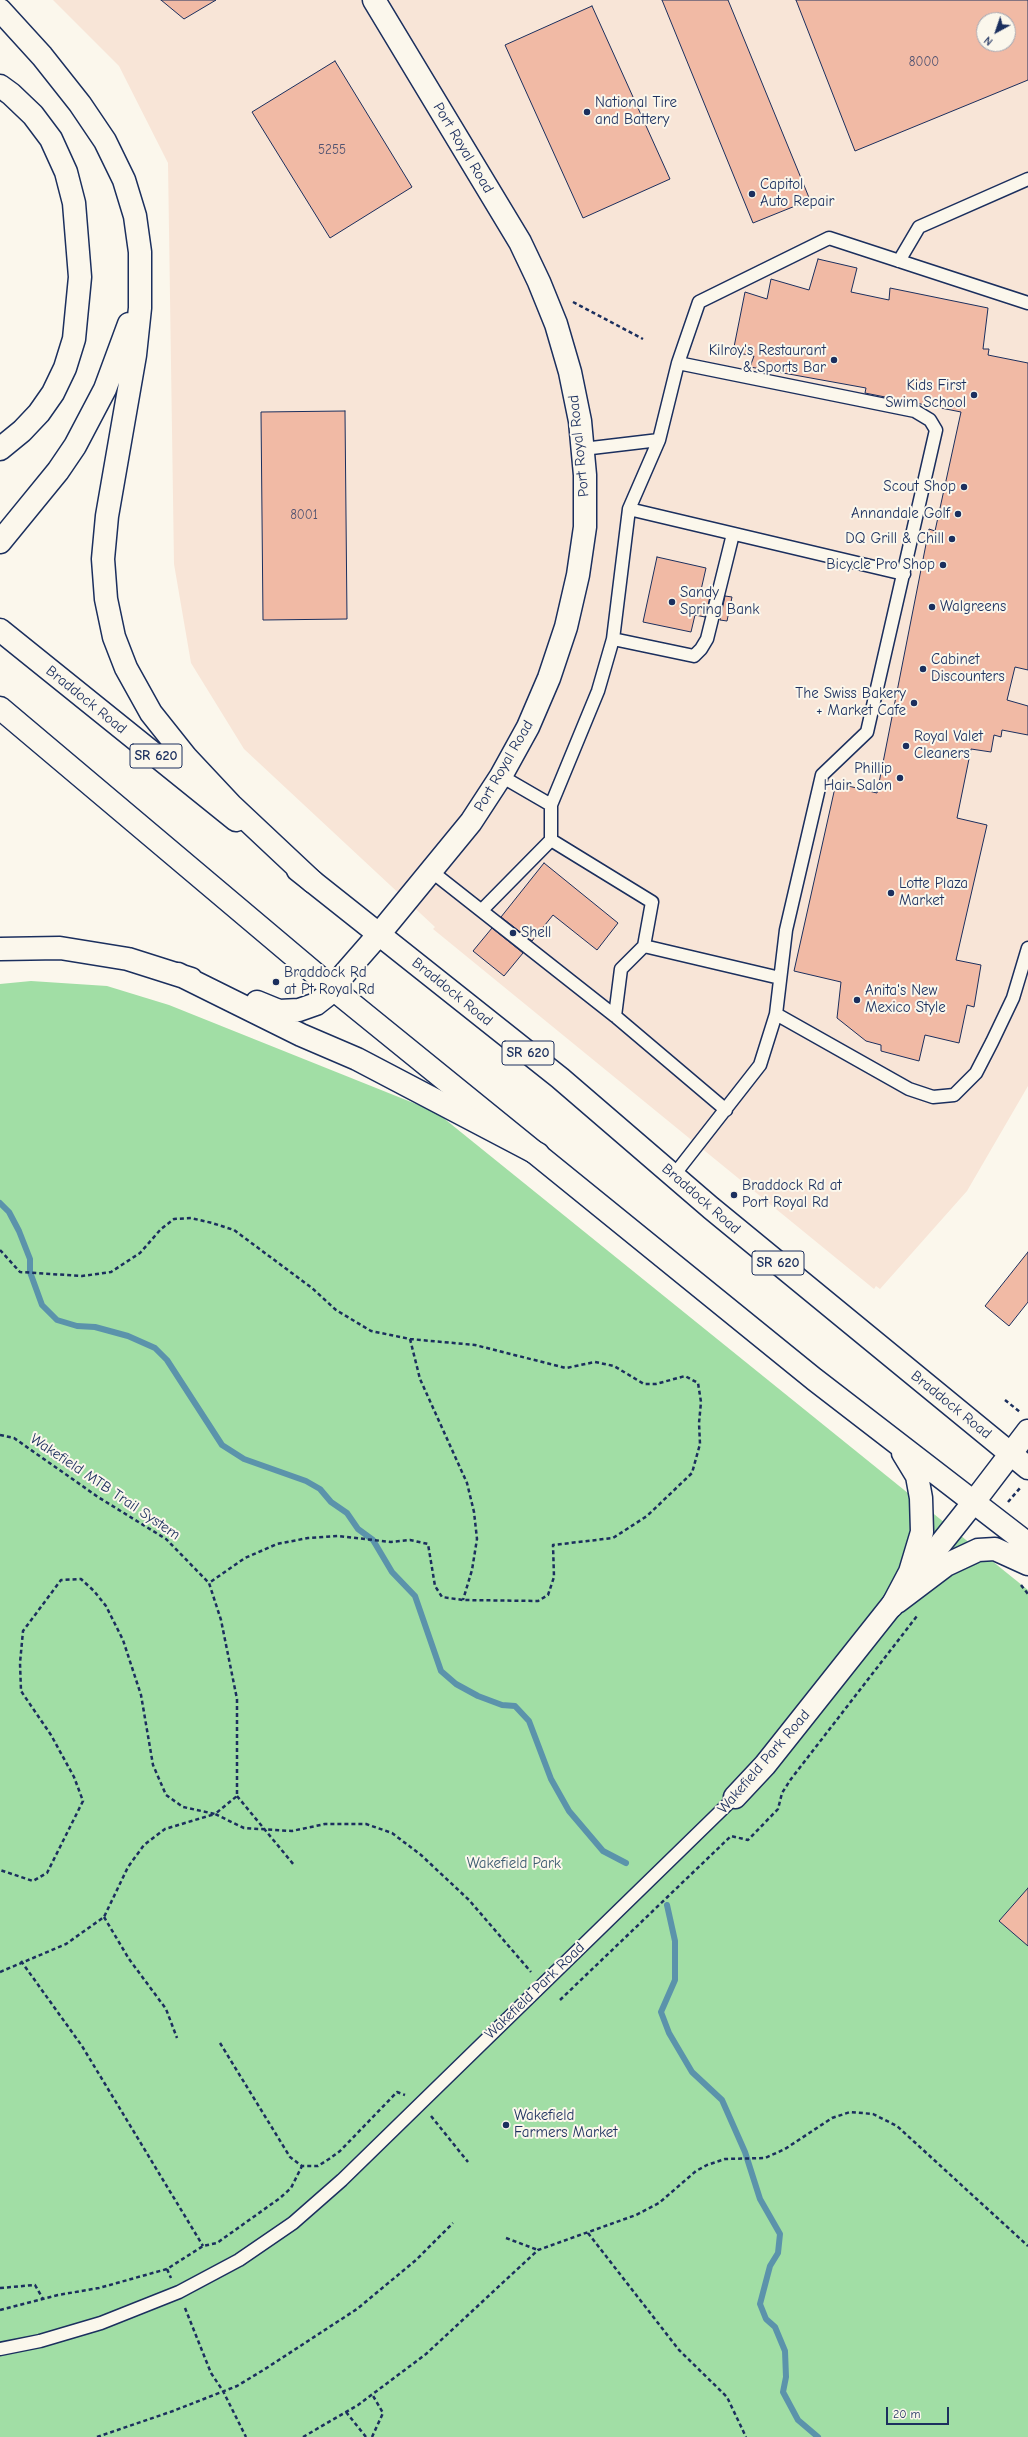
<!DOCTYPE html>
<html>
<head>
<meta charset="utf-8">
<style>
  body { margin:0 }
  #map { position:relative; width:1028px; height:2437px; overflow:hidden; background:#fbf7ec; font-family:"Comic Neue",sans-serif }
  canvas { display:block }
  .north { position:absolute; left:976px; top:12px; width:40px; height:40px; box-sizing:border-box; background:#fbf7ec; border:1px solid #a1a7b3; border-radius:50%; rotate:220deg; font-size:11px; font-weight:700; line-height:16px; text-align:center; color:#1b2f5e }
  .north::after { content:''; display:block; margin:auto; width:14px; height:18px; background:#1b2f5e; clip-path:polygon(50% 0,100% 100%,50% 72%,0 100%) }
  .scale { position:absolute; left:886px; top:2407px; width:63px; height:18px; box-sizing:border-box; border:2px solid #1b2f5e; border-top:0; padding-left:5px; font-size:12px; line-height:14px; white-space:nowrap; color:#1b2f5e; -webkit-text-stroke:3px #fbf7ec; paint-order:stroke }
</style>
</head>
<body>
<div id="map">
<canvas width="1028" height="2437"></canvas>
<div class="north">N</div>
<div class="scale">20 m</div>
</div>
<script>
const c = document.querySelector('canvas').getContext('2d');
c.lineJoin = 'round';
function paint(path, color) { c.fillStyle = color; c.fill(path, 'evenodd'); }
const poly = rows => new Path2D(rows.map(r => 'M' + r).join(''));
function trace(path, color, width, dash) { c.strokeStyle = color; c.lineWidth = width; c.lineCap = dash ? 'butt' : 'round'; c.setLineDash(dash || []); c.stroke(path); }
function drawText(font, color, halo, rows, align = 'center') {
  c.font = font + ' "Comic Neue",sans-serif'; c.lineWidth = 4; c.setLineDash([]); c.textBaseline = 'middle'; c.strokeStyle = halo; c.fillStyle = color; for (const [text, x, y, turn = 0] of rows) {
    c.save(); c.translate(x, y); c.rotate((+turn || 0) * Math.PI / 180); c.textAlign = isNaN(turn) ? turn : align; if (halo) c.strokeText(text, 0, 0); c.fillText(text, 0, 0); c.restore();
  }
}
paint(poly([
  [53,0,1028,0,1028,1086,967,1191,880,1289,876,1286,874,1289,433,929,435,927,244,749,191,663,174,564,168,163,119,66],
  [984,20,1008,20,1008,44,984,44]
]), '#f8e5d7');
paint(poly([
  [31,981,107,986,169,1005,436,1112,1028,1590,1028,2437,0,2437,0,984]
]), '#a1dea5');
trace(poly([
  [0,1203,9,1212,19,1231,30,1259,30,1272,42,1305,57,1320,77,1326,95,1327,128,1336,155,1348,167,1360,222,1445,244,1459,306,1481,320,1489,331,1502,347,1513,358,1529,373,1540,392,1572,415,1596,441,1671,456,1684,478,1696,502,1705,515,1706,529,1721,551,1779,569,1811,603,1851,626,1863],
  [667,1905,675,1941,675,1980,661,2012,669,2033,692,2072,722,2100,745,2152,760,2199,780,2234,778,2253,770,2266,760,2304,766,2319,775,2327,785,2351,786,2377,783,2392,798,2420,818,2437]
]), '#5b93ab', 6);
const building = poly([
  [161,0,216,0,184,19,161,0],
  [662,0,728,0,810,200,753,223,662,0],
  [796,0,1028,0,1028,80,855,151,796,0],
  [984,20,1008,20,1008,44,984,44,984,20],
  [592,6,670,179,583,218,505,45,592,6],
  [335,61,412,187,330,238,252,112,335,61],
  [818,259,857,268,851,292,889,300,890,288,988,308,983,349,989,349,988,355,1028,363,1028,670,1015,667,1007,700,1028,706,1028,735,1002,730,1001,737,994,735,991,752,971,749,957,818,987,825,956,960,981,965,974,1007,967,1005,959,1043,925,1035,919,1061,881,1051,881,1045,866,1041,837,1018,841,982,794,971,836,783,877,793,929,529,935,531,961,412,865,393,866,388,750,367,754,356,733,352,745,292,767,299,771,279,809,290,818,259],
  [345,411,347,619,263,620,261,412,345,411],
  [657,557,706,568,701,590,711,593,705,617,695,615,691,632,643,622,657,557],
  [725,596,732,597,727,621,720,620,725,596],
  [544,863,618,923,597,950,553,915,532,941,501,917,544,863],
  [492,928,523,953,504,976,473,951,492,928],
  [1028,1252,1028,1302,1009,1326,985,1306,1028,1252],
  [1028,1888,1028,1946,999,1921,1028,1888]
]);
paint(building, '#f1baa5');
trace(building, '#1b2f5e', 1);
const service = poly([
  [899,261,919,227,1028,179],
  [583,449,659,440],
  [629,509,904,574],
  [613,639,694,656,701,649,707,639,733,534],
  [501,776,551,805],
  [431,871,615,1016,726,1110],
  [482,910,551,840],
  [644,946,780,978],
  [776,1014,909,1089,933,1097,954,1095,976,1073,992,1042,1013,998,1028,948],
  [615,1016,621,969,644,946,652,902,551,840,551,805,598,691,613,639,629,509,659,440,678,363,699,302,829,238,1028,303],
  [674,1175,760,1065,776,1014,786,930,822,775,867,732,936,430,930,420,915,411,678,363],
  [0,2349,40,2341,101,2323,179,2292,239,2260,293,2223,342,2180,735,1797]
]);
const minor = poly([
  [374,0,520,242,539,282,556,324,570,372,580,421,585,475,585,527,578,575,566,627,549,678,528,727,501,776,471,822,380,933],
  [735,1797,765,1765,973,1503]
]);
const tertiary = poly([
  [973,1503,1028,1431]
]);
const primary = poly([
  [0,630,236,820],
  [0,708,332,988,814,1379,1028,1544],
  [298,870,560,1078,711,1208,1028,1468],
  [332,988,380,933],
  [897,1602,946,1565,978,1550,995,1549,1028,1564],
  [892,1606,910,1572,922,1532,921,1498,917,1476,903,1453]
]);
const motorway = poly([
  [0,10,42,56,80,104,105,141,124,180,135,216,140,252,140,308,135,355,107,516,103,559,106,599,114,637,126,668,151,713,186,757,231,805,313,882],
  [0,86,11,94,33,115,51,139,66,172,74,203,80,277,74,339,65,368,53,393,39,413,22,431,0,449],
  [0,542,58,471,75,446,105,389,129,324],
  [0,949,60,948,128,959,191,979],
  [178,974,301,1035,357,1059,538,1154],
  [257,1002,279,1011,299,1010,316,1004,330,993,332,988]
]);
trace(service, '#1b2f5e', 15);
trace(minor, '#1b2f5e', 25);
trace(tertiary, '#1b2f5e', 25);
trace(primary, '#1b2f5e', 25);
trace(motorway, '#1b2f5e', 25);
trace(poly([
  [573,302,643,339],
  [0,1250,20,1272,82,1276,111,1272,140,1253,161,1229,174,1219,191,1218,212,1223,234,1230,312,1288,336,1310,371,1331,410,1339,475,1345,566,1368,595,1362,614,1366,644,1384,656,1384,685,1376,698,1383,701,1402,699,1423,700,1444,692,1473,647,1516,613,1538,553,1545,554,1577,548,1595,538,1601,463,1600,442,1597,435,1586,428,1544,410,1540,391,1542,338,1536,308,1538,277,1544,245,1558,209,1583,221,1620,237,1699,237,1796,215,1814,183,1807,166,1795,153,1765,141,1695,123,1640,106,1606,94,1591,81,1579,61,1580,23,1631,20,1663,21,1691,51,1735,74,1777,83,1801,47,1873,33,1881,0,1870],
  [410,1339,420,1379,467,1483,474,1512,477,1539,472,1570,463,1600],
  [1005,1400,1020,1412],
  [0,1435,14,1438,98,1497,166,1539,209,1583],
  [1008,1502,1020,1488],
  [1021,1585,1028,1594],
  [237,1796,294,1865],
  [104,1917,129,1959,166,2009,177,2038],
  [21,1961,82,2046,203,2246],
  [0,1972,66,1944,104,1917,128,1867,144,1845,165,1829,215,1814,244,1828,292,1831,325,1824,366,1824,392,1833,421,1855,469,1900,531,1972],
  [560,2000,731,1836,748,1840,778,1809,782,1793,791,1779,917,1616],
  [220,2043,290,2157,302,2166,318,2166,329,2159,340,2151,397,2092,405,2095],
  [431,2116,468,2162],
  [588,2233,679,2350,727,2397,746,2437],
  [506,2238,538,2250],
  [167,2269,171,2278],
  [0,2288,35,2285,43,2299],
  [185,2308,211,2373,223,2391,246,2437],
  [0,2310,58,2295,99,2288,167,2269,203,2246,217,2243,280,2198,291,2188,302,2166],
  [346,2412,366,2437],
  [97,2437,173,2411,237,2386,265,2369,357,2309,416,2260,453,2223],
  [303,2437,358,2405,426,2354,538,2250,636,2215,659,2203,696,2171,707,2165,725,2159,765,2158,785,2149,832,2118,850,2112,873,2114,897,2126,1028,2246],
  [372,2437,383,2413,372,2394]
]), '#1b2f5e', 2.5, [4, 3]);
trace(service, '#fbf7ec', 12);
trace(minor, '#fbf7ec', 22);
trace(tertiary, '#fbf7ec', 22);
trace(primary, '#fbf7ec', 22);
trace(motorway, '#fbf7ec', 22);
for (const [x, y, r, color] of [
  [587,112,4,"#1b2f5e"],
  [752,194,4,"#1b2f5e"],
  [834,360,4,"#1b2f5e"],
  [974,395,4,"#1b2f5e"],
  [964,487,4,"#1b2f5e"],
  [958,514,4,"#1b2f5e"],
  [952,539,4,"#1b2f5e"],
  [943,565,4,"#1b2f5e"],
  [672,602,4,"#1b2f5e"],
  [932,607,4,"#1b2f5e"],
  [923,669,4,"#1b2f5e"],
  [914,703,4,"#1b2f5e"],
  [906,746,4,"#1b2f5e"],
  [900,778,4,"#1b2f5e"],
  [891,893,4,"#1b2f5e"],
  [513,933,4,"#1b2f5e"],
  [276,982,4,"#1b2f5e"],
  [857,1000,4,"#1b2f5e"],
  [734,1195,4,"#1b2f5e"],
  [506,2125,4,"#1b2f5e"]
]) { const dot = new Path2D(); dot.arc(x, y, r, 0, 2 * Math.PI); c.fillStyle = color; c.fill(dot); trace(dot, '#fbf7ec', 1.5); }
drawText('13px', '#505270', null, [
  ["8000",924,62],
  ["5255",332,150],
  ["8001",304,515]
]);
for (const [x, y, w] of [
  [156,756,52],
  [528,1053,52],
  [778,1263,52]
]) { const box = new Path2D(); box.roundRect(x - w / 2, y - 12, w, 24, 3); c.fillStyle = '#fbf7ec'; c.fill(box); trace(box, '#1b2f5e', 1); }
drawText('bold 14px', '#1b2f5e', null, [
  ["SR 620",156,756],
  ["SR 620",528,1053],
  ["SR 620",778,1263]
]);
drawText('15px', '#1b2f5e', '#fbf7ec', [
  ["National Tire",595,103],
  ["and Battery",595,120],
  ["Capitol",760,185],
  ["Auto Repair",760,202],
  ["Kilroy's Restaurant",826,351,"right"],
  ["& Sports Bar",826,368,"right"],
  ["Kids First",966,386,"right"],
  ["Swim School",966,403,"right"],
  ["Scout Shop",956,487,"right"],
  ["Annandale Golf",950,514,"right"],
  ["DQ Grill & Chill",944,539,"right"],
  ["Bicycle Pro Shop",935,565,"right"],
  ["Sandy",680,593],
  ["Spring Bank",680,610],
  ["Walgreens",940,607],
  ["Cabinet",931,660],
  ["Discounters",931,677],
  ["The Swiss Bakery",906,694,"right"],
  ["+ Market Cafe",906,711,"right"],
  ["Royal Valet",914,737],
  ["Cleaners",914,754],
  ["Phillip",892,769,"right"],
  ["Hair Salon",892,786,"right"],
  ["Lotte Plaza",899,884],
  ["Market",899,901],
  ["Shell",521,933],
  ["Braddock Rd",284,973],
  ["at Pt Royal Rd",284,990],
  ["Anita's New",865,991],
  ["Mexico Style",865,1008],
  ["Braddock Rd at",742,1186],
  ["Port Royal Rd",742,1203],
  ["Wakefield",514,2116],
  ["Farmers Market",514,2133]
], 'left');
drawText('15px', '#1b2f5e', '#fbf7ec', [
  ["Port Royal Road",463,148,59],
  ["Port Royal Road",579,446,-96],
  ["Braddock Road",86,700,39],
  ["Port Royal Road",504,766,-60],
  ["Braddock Road",452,992,39],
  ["Braddock Road",701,1199,41],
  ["Braddock Road",951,1405,39],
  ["Wakefield MTB Trail System",105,1487,34],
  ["Wakefield Park Road",764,1762,-49],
  ["Wakefield Park Road",535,1991,-44]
]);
drawText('15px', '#3c5b70', '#fbf7ec', [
  ["Wakefield Park",514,1864]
]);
</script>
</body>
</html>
